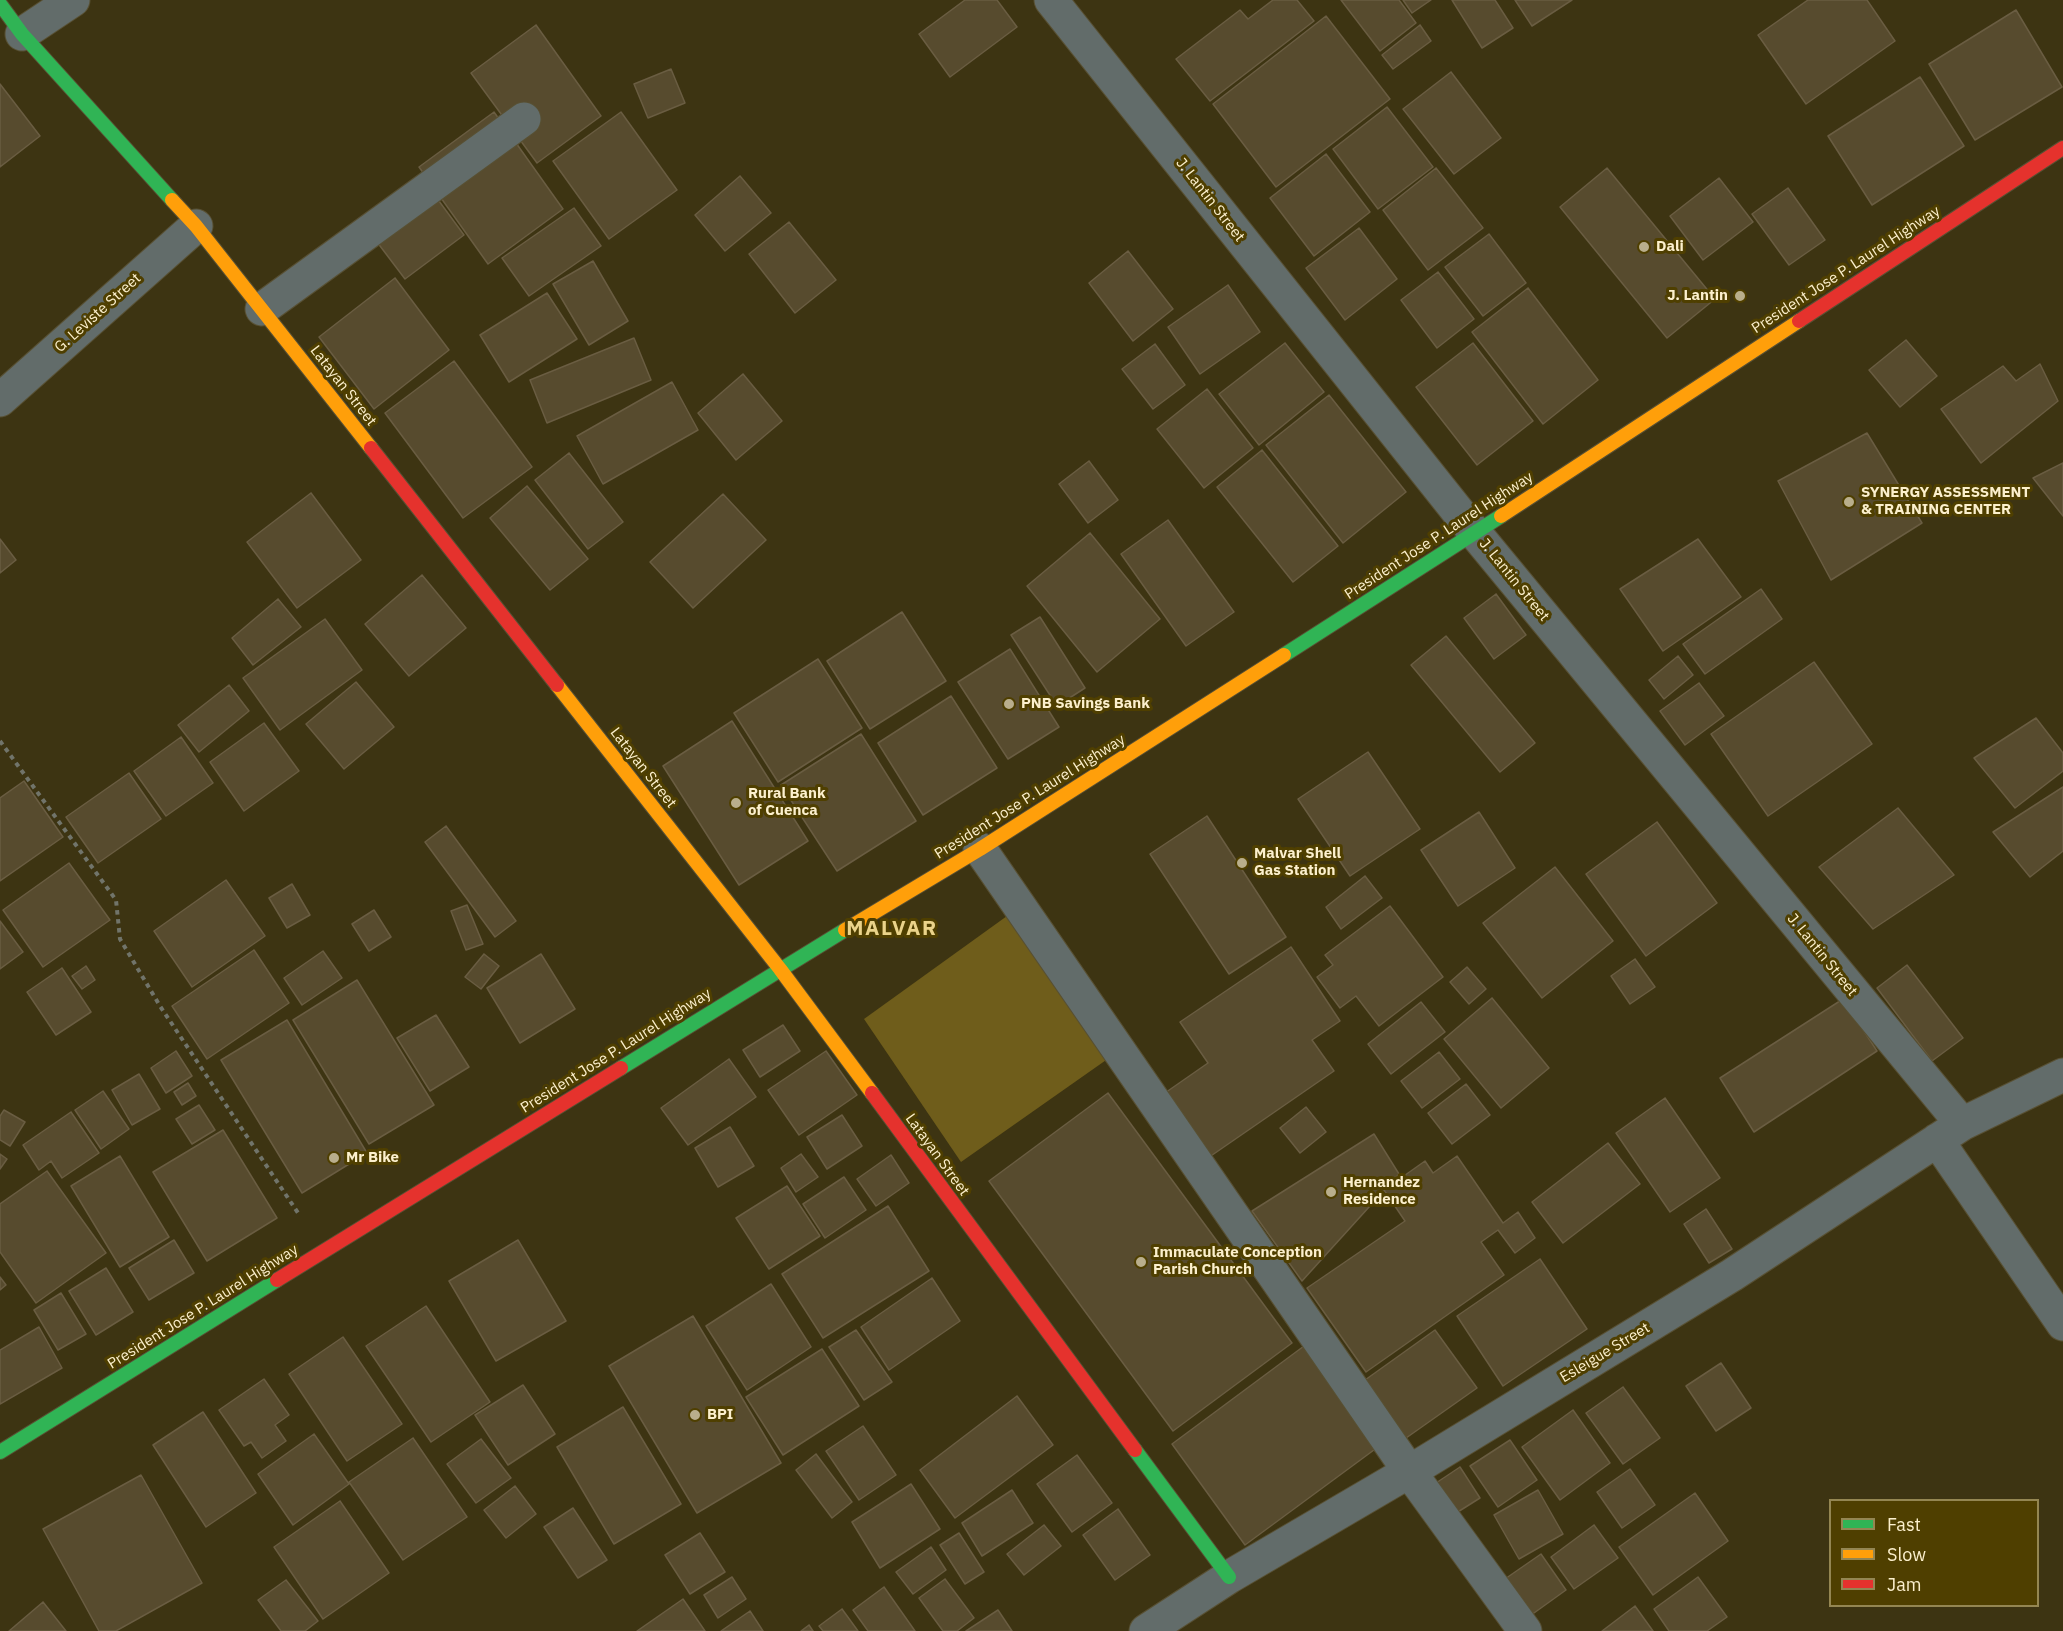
<!DOCTYPE html>
<html>
<head>
<meta charset="utf-8">
<style>
  body { margin:0 }
  #map { position:relative; width:2063px; height:1631px; overflow:hidden; background:#3d3412; font-family:"IBM Plex Sans",sans-serif }
  canvas { display:block }
  .legend { position:absolute; left:1829px; top:1499px; width:210px; height:108px; box-sizing:border-box; background:#4f3f00; border:2px solid #948652; margin:0; padding:8px 10px; list-style:none; font-size:18px; color:#fcf0cd }
  .legend li { display:flex; align-items:center; gap:12px; height:30px }
  .legend b { width:30px; border:2px solid #948652 }
</style>
</head>
<body>
<div id="map">
<canvas width="2063" height="1631"></canvas>
<ul class="legend">
<li><b style="height:8px;background:#30b455"></b>Fast</li>
<li><b style="height:8px;background:#ff9f0a"></b>Slow</li>
<li><b style="height:8px;background:#e5322d"></b>Jam</li>
</ul>
</div>
<script>
const c = document.querySelector('canvas').getContext('2d');
c.lineJoin = 'round';
function paint(path, color) { c.fillStyle = color; c.fill(path, 'evenodd'); }
const poly = rows => new Path2D(rows.map(r => 'M' + r).join(''));
function trace(path, color, width, dash) { c.strokeStyle = color; c.lineWidth = width; c.lineCap = dash ? 'butt' : 'round'; c.setLineDash(dash || []); c.stroke(path); }
function drawText(font, color, halo, rows, align = 'center') {
  c.font = font + ' "IBM Plex Sans",sans-serif'; c.lineWidth = 6; c.setLineDash([]); c.textBaseline = 'middle'; c.strokeStyle = halo; c.fillStyle = color; for (const [text, x, y, turn = 0] of rows) {
    c.save(); c.translate(x, y); c.rotate((+turn || 0) * Math.PI / 180); c.textAlign = isNaN(turn) ? turn : align; if (halo) c.strokeText(text, 0, 0); c.fillText(text, 0, 0); c.restore();
  }
}
paint(poly([
  [1007,916,1109,1058,961,1162,864,1019]
]), '#6f5d1b');
const building = poly([
  [965,0,997,0,1017,27,950,77,919,34,965,0],
  [1273,0,1297,0,1314,21,1210,101,1176,59,1240,10,1248,19,1273,0],
  [1341,0,1399,0,1416,23,1380,51,1341,0],
  [1403,0,1431,0,1412,13,1403,0],
  [1452,0,1495,0,1513,28,1482,48,1452,0],
  [1515,0,1572,0,1532,26,1515,0],
  [1808,0,1867,0,1895,41,1806,104,1758,35,1808,0],
  [2016,10,2062,87,1975,140,1929,64,2016,10],
  [1326,16,1390,99,1276,187,1213,104,1326,16],
  [536,25,601,116,537,163,471,73,536,25],
  [1420,25,1431,41,1393,69,1382,55,1420,25],
  [671,69,685,103,648,118,634,84,671,69],
  [1451,72,1501,138,1454,174,1403,109,1451,72],
  [1920,77,1964,146,1872,205,1828,136,1920,77],
  [0,84,40,136,0,167,0,84],
  [1387,107,1433,167,1378,209,1333,149,1387,107],
  [494,112,563,209,488,264,419,167,494,112],
  [621,112,677,190,609,239,553,161,621,112],
  [1326,154,1370,212,1314,256,1270,198,1326,154],
  [1436,168,1483,228,1428,270,1383,210,1436,168],
  [1607,168,1715,299,1667,338,1560,207,1607,168],
  [740,176,771,213,725,251,695,215,740,176],
  [1719,178,1753,222,1703,260,1670,216,1719,178],
  [1788,188,1825,240,1789,265,1752,214,1788,188],
  [436,197,464,235,405,279,377,242,436,197],
  [574,208,601,246,529,296,502,258,574,208],
  [789,222,836,280,795,313,749,254,789,222],
  [1359,228,1397,279,1345,320,1306,268,1359,228],
  [1489,234,1526,283,1483,316,1445,267,1489,234],
  [1128,251,1173,309,1133,341,1089,283,1128,251],
  [593,261,628,321,589,345,553,284,593,261],
  [1438,272,1474,319,1437,348,1401,300,1438,272],
  [395,278,449,350,374,409,319,337,395,278],
  [1228,285,1260,332,1200,374,1168,327,1228,285],
  [1528,288,1598,380,1543,424,1472,332,1528,288],
  [547,293,577,339,509,382,480,335,547,293],
  [634,338,651,380,547,423,530,380,634,338],
  [1906,340,1937,376,1900,407,1869,370,1906,340],
  [1285,343,1324,392,1259,445,1219,394,1285,343],
  [1473,343,1533,421,1477,465,1416,387,1473,343],
  [1155,344,1185,385,1153,409,1122,369,1155,344],
  [454,361,532,467,463,518,385,413,454,361],
  [2040,364,2058,401,1981,463,1941,409,2003,366,2016,381,2040,364],
  [743,374,782,421,736,460,698,413,743,374],
  [672,382,698,430,603,484,577,436,672,382],
  [1207,389,1253,448,1204,488,1157,429,1207,389],
  [1329,395,1406,492,1343,543,1266,445,1329,395],
  [1867,433,1922,523,1831,580,1778,481,1867,433],
  [1262,450,1338,546,1293,582,1217,487,1262,450],
  [569,453,623,522,588,549,535,480,569,453],
  [1089,461,1118,500,1088,523,1059,484,1089,461],
  [2063,463,2063,516,2033,478,2063,463],
  [527,486,588,559,550,590,490,518,527,486],
  [311,493,361,560,297,608,247,542,311,493],
  [723,494,766,540,693,608,650,562,723,494],
  [1168,520,1234,612,1186,646,1121,554,1168,520],
  [1090,533,1160,619,1097,672,1027,586,1090,533],
  [0,539,16,560,0,573,0,539],
  [1698,539,1741,597,1663,651,1620,589,1698,539],
  [422,575,466,628,409,676,365,624,422,575],
  [1761,589,1782,619,1705,674,1683,644,1761,589],
  [1496,594,1526,635,1494,659,1464,618,1496,594],
  [278,599,301,627,253,665,232,638,278,599],
  [902,612,946,681,870,729,827,661,902,612],
  [1040,617,1085,688,1057,706,1011,635,1040,617],
  [325,619,362,670,280,730,243,678,325,619],
  [1446,636,1535,743,1500,772,1411,665,1446,636],
  [1010,649,1059,727,1008,759,958,682,1010,649],
  [1678,656,1693,675,1664,699,1649,680,1678,656],
  [818,659,862,728,778,782,734,713,818,659],
  [1814,662,1872,744,1768,816,1711,734,1814,662],
  [356,682,394,727,344,769,306,724,356,682],
  [1699,683,1724,716,1685,745,1660,711,1699,683],
  [229,685,249,711,199,752,178,725,229,685],
  [951,696,997,768,923,815,878,743,951,696],
  [2036,718,2063,753,2063,771,2015,808,1974,758,2036,718],
  [732,721,808,841,739,885,663,766,732,721],
  [264,723,299,771,244,811,210,762,264,723],
  [861,734,916,821,837,871,781,785,861,734],
  [181,737,213,783,166,816,134,771,181,737],
  [1368,752,1420,829,1350,876,1298,799,1368,752],
  [129,773,161,819,98,863,66,817,129,773],
  [24,781,63,837,0,881,0,798,24,781],
  [2063,787,2063,851,2030,877,1993,832,2063,787],
  [1898,808,1954,875,1873,929,1819,867,1898,808],
  [1479,812,1515,868,1458,906,1421,850,1479,812],
  [1207,816,1286,937,1229,974,1150,854,1207,816],
  [1657,822,1717,903,1646,956,1586,874,1657,822],
  [446,826,516,921,495,937,425,842,446,826],
  [69,863,110,920,43,967,3,910,69,863],
  [1555,867,1613,941,1542,998,1483,923,1555,867],
  [1365,876,1382,898,1341,929,1326,907,1365,876],
  [226,880,265,936,192,987,154,931,226,880],
  [292,884,310,915,287,928,269,898,292,884],
  [467,905,483,944,466,950,451,911,467,905],
  [1390,906,1443,977,1379,1026,1356,996,1340,1008,1317,977,1333,965,1325,955,1390,906],
  [374,910,391,937,369,951,352,924,374,910],
  [0,921,23,952,0,969,0,921],
  [1291,947,1340,1021,1312,1040,1334,1071,1205,1160,1162,1095,1208,1063,1180,1022,1291,947],
  [254,950,289,1003,207,1059,172,1006,254,950],
  [323,951,342,978,302,1005,284,978,323,951],
  [484,954,499,966,481,989,465,977,484,954],
  [541,954,575,1009,520,1043,487,988,541,954],
  [1635,959,1655,987,1630,1004,1611,976,1635,959],
  [1907,965,1963,1038,1932,1061,1877,988,1907,965],
  [86,966,95,980,82,989,72,976,86,966],
  [1467,967,1486,989,1469,1004,1450,982,1467,967],
  [62,968,91,1012,56,1035,27,992,62,968],
  [357,980,434,1105,369,1144,293,1020,357,980],
  [1492,998,1549,1068,1501,1108,1444,1039,1492,998],
  [1843,999,1877,1051,1754,1132,1720,1078,1843,999],
  [1421,1002,1445,1032,1391,1074,1368,1044,1421,1002],
  [436,1015,469,1067,430,1091,397,1038,436,1015],
  [287,1020,367,1153,302,1193,221,1060,287,1020],
  [783,1025,800,1051,760,1077,743,1050,783,1025],
  [176,1051,192,1076,166,1093,151,1068,176,1051],
  [826,1051,857,1095,799,1135,768,1090,826,1051],
  [1439,1052,1460,1079,1422,1108,1401,1081,1439,1052],
  [729,1059,756,1097,688,1145,661,1108,729,1059],
  [139,1074,160,1109,132,1125,112,1090,139,1074],
  [188,1083,196,1096,182,1105,174,1092,188,1083],
  [1466,1084,1490,1115,1452,1144,1428,1113,1466,1084],
  [103,1091,129,1129,101,1149,75,1110,103,1091],
  [1108,1093,1292,1343,1173,1431,989,1181,1108,1093],
  [1665,1098,1720,1178,1670,1212,1616,1133,1665,1098],
  [199,1105,215,1130,192,1144,176,1119,199,1105],
  [1306,1107,1326,1132,1300,1153,1280,1128,1306,1107],
  [4,1110,25,1122,10,1146,0,1140,0,1116,4,1110],
  [71,1112,99,1153,62,1178,51,1161,39,1170,23,1145,71,1112],
  [842,1115,862,1146,827,1169,807,1137,842,1115],
  [730,1127,754,1166,718,1187,695,1148,730,1127],
  [223,1130,277,1218,207,1261,153,1172,223,1130],
  [1374,1134,1399,1174,1302,1281,1252,1211,1374,1134],
  [1608,1143,1640,1184,1563,1243,1532,1202,1608,1143],
  [0,1154,7,1159,0,1169,0,1154],
  [801,1154,818,1177,796,1192,781,1168,801,1154],
  [891,1155,909,1183,876,1206,857,1179,891,1155],
  [120,1156,169,1237,120,1267,71,1186,120,1156],
  [1457,1156,1503,1223,1518,1212,1535,1238,1515,1253,1498,1230,1481,1242,1504,1275,1366,1372,1307,1288,1405,1221,1384,1190,1425,1161,1433,1173,1457,1156],
  [47,1171,106,1253,36,1303,0,1252,0,1204,47,1171],
  [844,1177,866,1210,825,1238,803,1204,844,1177],
  [787,1186,820,1236,769,1269,736,1218,787,1186],
  [888,1206,929,1271,823,1338,782,1274,888,1206],
  [1706,1209,1732,1249,1709,1263,1684,1224,1706,1209],
  [174,1240,194,1273,149,1300,129,1268,174,1240],
  [518,1240,566,1321,496,1361,449,1281,518,1240],
  [1540,1259,1587,1329,1503,1386,1457,1316,1540,1259],
  [106,1268,133,1312,96,1335,69,1291,106,1268],
  [0,1277,6,1285,0,1290,0,1277],
  [932,1278,960,1321,889,1370,861,1327,932,1278],
  [771,1284,811,1347,747,1390,706,1326,771,1284],
  [61,1293,86,1334,58,1350,34,1310,61,1293],
  [426,1306,490,1402,431,1442,366,1346,426,1306],
  [693,1316,781,1463,697,1513,609,1366,693,1316],
  [39,1327,62,1368,0,1404,0,1350,39,1327],
  [856,1330,892,1382,864,1400,829,1347,856,1330],
  [1435,1330,1477,1388,1399,1443,1358,1385,1435,1330],
  [343,1337,402,1424,347,1461,289,1374,343,1337],
  [1304,1346,1378,1447,1245,1545,1172,1444,1304,1346],
  [822,1349,859,1406,783,1455,746,1397,822,1349],
  [1721,1363,1751,1408,1716,1431,1686,1386,1721,1363],
  [264,1379,289,1415,275,1425,286,1441,262,1458,251,1442,244,1446,219,1410,264,1379],
  [523,1385,555,1434,508,1465,475,1415,523,1385],
  [1623,1387,1660,1438,1623,1464,1586,1413,1623,1387],
  [1017,1396,1053,1445,955,1518,920,1470,1017,1396],
  [623,1407,681,1504,614,1544,557,1447,623,1407],
  [1573,1410,1610,1463,1560,1500,1522,1447,1573,1410],
  [203,1412,256,1493,206,1527,153,1445,203,1412],
  [863,1426,896,1475,859,1500,826,1451,863,1426],
  [314,1434,349,1484,293,1525,258,1474,314,1434],
  [413,1438,467,1517,403,1560,349,1482,413,1438],
  [481,1439,511,1478,476,1503,447,1464,481,1439],
  [1510,1440,1537,1480,1498,1507,1470,1466,1510,1440],
  [816,1454,852,1502,832,1518,796,1470,816,1454],
  [1077,1455,1112,1503,1072,1532,1037,1484,1077,1455],
  [1460,1467,1480,1498,1453,1515,1433,1485,1460,1467],
  [1630,1469,1655,1505,1622,1528,1597,1492,1630,1469],
  [141,1475,202,1583,116,1631,99,1631,43,1529,141,1475],
  [911,1484,940,1529,880,1568,852,1522,911,1484],
  [515,1486,536,1514,506,1538,484,1510,515,1486],
  [1012,1490,1033,1523,982,1556,962,1523,1012,1490],
  [1538,1490,1563,1534,1519,1559,1494,1515,1538,1490],
  [1695,1493,1728,1541,1653,1595,1619,1547,1695,1493],
  [340,1501,389,1573,323,1619,274,1547,340,1501],
  [573,1508,607,1560,578,1578,544,1527,573,1508],
  [1118,1509,1150,1555,1115,1580,1083,1535,1118,1509],
  [1044,1525,1061,1546,1024,1575,1007,1554,1044,1525],
  [1594,1525,1618,1558,1574,1589,1551,1557,1594,1525],
  [700,1533,725,1572,690,1594,665,1555,700,1533],
  [959,1533,984,1572,965,1584,940,1545,959,1533],
  [931,1547,946,1570,913,1594,896,1572,931,1547],
  [1541,1554,1566,1590,1527,1618,1502,1581,1541,1554],
  [732,1577,746,1599,718,1618,704,1595,732,1577],
  [1698,1577,1727,1617,1707,1631,1669,1631,1654,1609,1698,1577],
  [945,1579,974,1618,957,1631,943,1631,919,1598,945,1579],
  [286,1580,318,1621,305,1631,281,1631,258,1600,286,1580],
  [884,1587,915,1631,868,1631,853,1610,884,1587],
  [683,1599,705,1631,637,1631,683,1599],
  [43,1602,66,1631,9,1631,43,1602],
  [1635,1606,1653,1631,1602,1631,1635,1606],
  [842,1609,858,1631,823,1631,819,1626,842,1609],
  [998,1610,1012,1631,966,1631,998,1610],
  [750,1611,763,1631,721,1631,750,1611],
  [809,1625,813,1631,801,1631,809,1625]
]);
paint(building, '#574b2e');
trace(building, '#6a5d42', 1.5);
const street = poly([
  [1051,0,1475,533,1962,1124],
  [22,34,73,0],
  [262,309,524,119],
  [0,400,196,226],
  [980,849,1409,1471,1525,1631],
  [1937,1140,2063,1324],
  [1146,1631,1229,1577,1422,1464,1732,1275,1962,1124,2063,1075]
]);
const fast = poly([
  [0,4,22,34,172,200],
  [1284,655,1501,516],
  [621,1068,845,930],
  [1135,1450,1229,1577],
  [0,1452,277,1280]
]);
const slow = poly([
  [172,200,196,226,371,448],
  [1501,516,1799,321],
  [557,685,780,969,872,1093],
  [845,930,980,849,1284,655]
]);
const jam = poly([
  [1799,321,2063,148],
  [371,448,557,685],
  [872,1093,1135,1450],
  [277,1280,621,1068]
]);
trace(street, '#585033', 35);
trace(fast, '#585033', 16);
trace(slow, '#585033', 16);
trace(jam, '#585033', 16);
trace(poly([
  [0,741,116,900,120,939,160,1006,300,1216]
]), '#71746a', 4, [4.5, 4.5]);
trace(street, '#626c6a', 33);
trace(fast, '#30b455', 14);
trace(slow, '#ff9f0a', 14);
trace(jam, '#e5322d', 14);
for (const [x, y, r, color] of [
  [1644,247,6,"#b9ae8c"],
  [1740,296,6,"#b9ae8c"],
  [1849,502,6,"#b9ae8c"],
  [1009,704,6,"#b9ae8c"],
  [736,803,6,"#b9ae8c"],
  [1242,863,6,"#b9ae8c"],
  [334,1158,6,"#b9ae8c"],
  [1331,1192,6,"#b9ae8c"],
  [1141,1262,6,"#b9ae8c"],
  [695,1415,6,"#b9ae8c"]
]) { const dot = new Path2D(); dot.arc(x, y, r, 0, 2 * Math.PI); c.fillStyle = color; c.fill(dot); trace(dot, '#4f3f00', 2); }
drawText('15px', '#fcf0cd', '#4f3f00', [
  ["J. Lantin Street",1210,200,52],
  ["President Jose P. Laurel Highway",1846,270,-33],
  ["G. Leviste Street",98,313,-42],
  ["Latayan Street",343,386,52],
  ["President Jose P. Laurel Highway",1439,536,-33],
  ["J. Lantin Street",1514,580,51],
  ["Latayan Street",643,768,52],
  ["President Jose P. Laurel Highway",1030,797,-32],
  ["J. Lantin Street",1822,955,51],
  ["President Jose P. Laurel Highway",616,1051,-32],
  ["Latayan Street",937,1155,54],
  ["President Jose P. Laurel Highway",203,1307,-32],
  ["Esleigue Street",1605,1353,-31]
]);
drawText('bold 15px', '#fcf0cd', '#4f3f00', [
  ["Dali",1656,247],
  ["J. Lantin",1728,296,"right"],
  ["SYNERGY ASSESSMENT",1861,493],
  ["& TRAINING CENTER",1861,510],
  ["PNB Savings Bank",1021,704],
  ["Rural Bank",748,794],
  ["of Cuenca",748,811],
  ["Malvar Shell",1254,854],
  ["Gas Station",1254,871],
  ["Mr Bike",346,1158],
  ["Hernandez",1343,1183],
  ["Residence",1343,1200],
  ["Immaculate Conception",1153,1253],
  ["Parish Church",1153,1270],
  ["BPI",707,1415]
], 'left');
c.letterSpacing = '1.5px';
drawText('bold 21px', '#ead38a', '#4f3f00', [
  ["MALVAR",892,929]
]);
c.letterSpacing = '0px';
</script>
</body>
</html>
